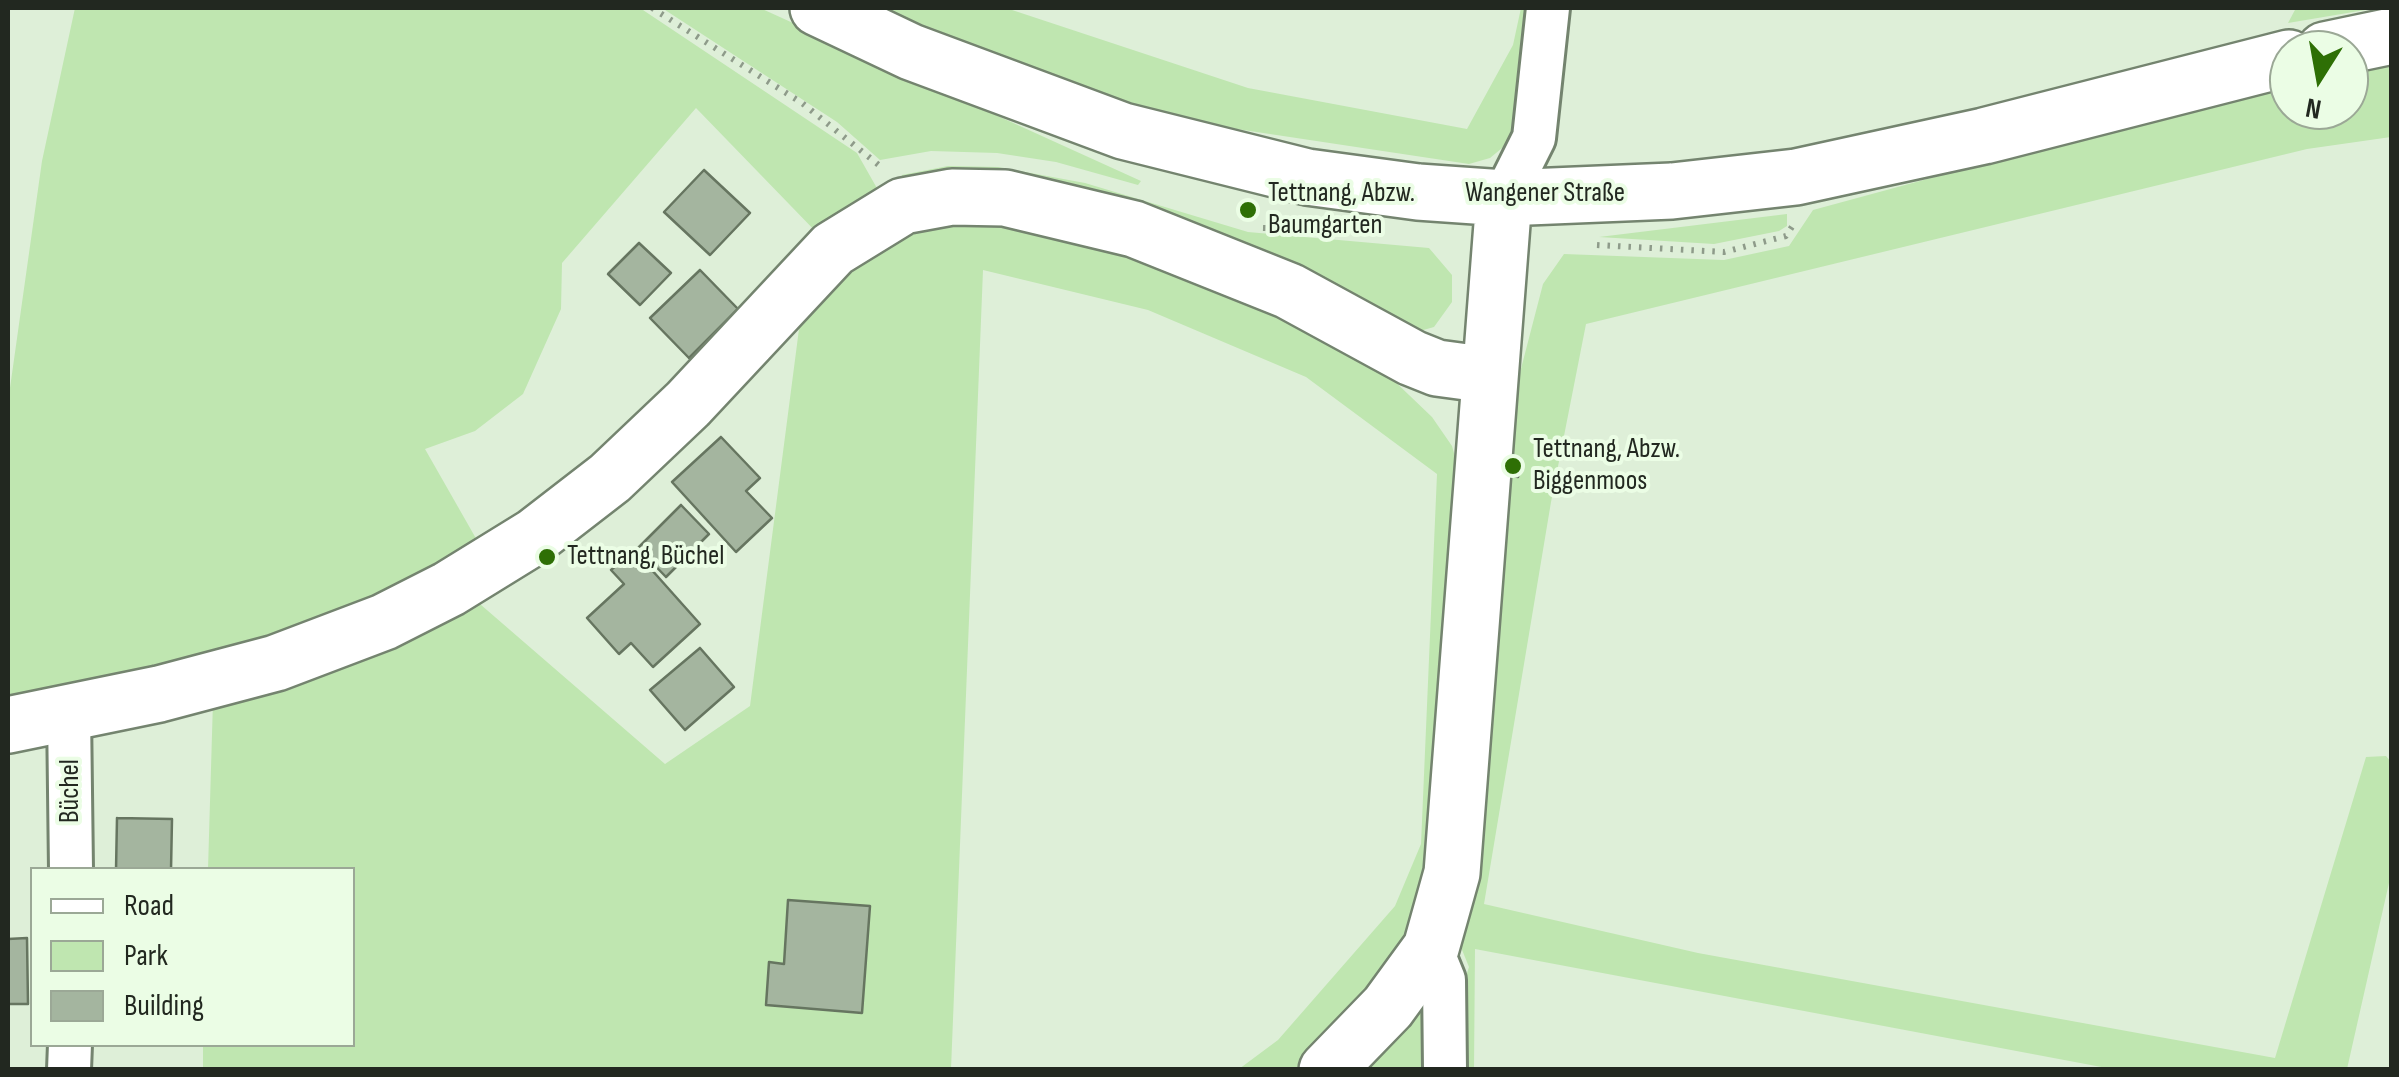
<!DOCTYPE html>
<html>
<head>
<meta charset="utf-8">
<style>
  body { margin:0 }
  #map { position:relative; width:2399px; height:1077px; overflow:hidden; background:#deefd8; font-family:"Sofia Sans Condensed",sans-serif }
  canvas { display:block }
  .frame { position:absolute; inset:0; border:10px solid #222820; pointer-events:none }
  .legend { position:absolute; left:30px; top:867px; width:325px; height:180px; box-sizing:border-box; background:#ebfde5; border:2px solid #9ba896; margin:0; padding:12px 18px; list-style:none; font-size:30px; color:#222820 }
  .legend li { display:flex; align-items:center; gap:20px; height:50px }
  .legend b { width:50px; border:2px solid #9ba896 }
  .north { position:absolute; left:2269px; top:30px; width:100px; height:100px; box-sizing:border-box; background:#ebfde5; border:2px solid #9ba896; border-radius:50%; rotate:191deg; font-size:28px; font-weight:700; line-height:40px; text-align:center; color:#222820 }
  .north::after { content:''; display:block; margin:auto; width:35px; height:45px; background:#2e6f05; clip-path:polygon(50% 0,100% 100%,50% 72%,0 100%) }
</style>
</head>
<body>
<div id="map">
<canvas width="2399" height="1077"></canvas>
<div class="frame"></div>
<ul class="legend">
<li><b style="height:12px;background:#fff"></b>Road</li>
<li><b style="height:28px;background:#bfe6b0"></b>Park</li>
<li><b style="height:28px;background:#a4b59f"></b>Building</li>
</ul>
<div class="north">N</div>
</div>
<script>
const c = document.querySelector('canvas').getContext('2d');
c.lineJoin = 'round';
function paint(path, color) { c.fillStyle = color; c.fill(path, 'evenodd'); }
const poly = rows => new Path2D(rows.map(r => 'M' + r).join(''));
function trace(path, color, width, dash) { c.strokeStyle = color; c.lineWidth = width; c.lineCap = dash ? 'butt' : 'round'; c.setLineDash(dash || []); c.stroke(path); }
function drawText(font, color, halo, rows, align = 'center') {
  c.font = font + ' "Sofia Sans Condensed",sans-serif'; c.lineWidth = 8; c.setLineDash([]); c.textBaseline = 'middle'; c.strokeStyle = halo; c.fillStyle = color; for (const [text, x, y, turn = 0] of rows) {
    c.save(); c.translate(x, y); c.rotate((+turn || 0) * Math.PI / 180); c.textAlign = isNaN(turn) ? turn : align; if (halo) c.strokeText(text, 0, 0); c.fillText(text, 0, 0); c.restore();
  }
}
paint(poly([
  [75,8,640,8,857,153,878,190,821,237,696,108,562,263,561,309,523,394,475,431,425,449,482,549,311,634,8,707,8,402,42,161],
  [662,8,760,8,1141,181,1138,185,1056,162,997,153,931,151,880,160,837,122],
  [871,8,1006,8,1248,88,1467,129,1513,45,1521,8,1535,8,1513,139,1490,158,1469,164,1230,128,1116,101],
  [2296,8,2377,8,2288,23],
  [2391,62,2391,137,2307,149,1586,324,1551,502,1484,904,1698,953,2275,1058,2366,757,2386,756,2392,763,2391,874,2347,1069,2112,1069,1475,949,1474,1069,1459,1069,1459,997,1469,967,1456,935,1516,388,1543,284,1564,254,1724,260,1789,246,1813,210,2196,106,2289,85,2289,110,2349,110,2349,72],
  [948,166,998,167,1085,183,1248,232,1429,248,1452,275,1452,302,1434,327,1409,334,901,184,902,175],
  [1787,214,1787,226,1779,231,1714,244,1599,237],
  [951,221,1042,226,1260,302,1386,373,1432,417,1452,446,1461,478,1442,839,1417,931,1302,1069,1239,1069,1278,1040,1395,906,1421,844,1437,474,1306,377,1148,310,983,270,951,1069,203,1070,203,1045,352,1044,352,870,208,869,213,701,473,598,665,764,750,706,802,306,868,244],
  [1419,1007,1426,1024,1428,1069,1361,1070]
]), '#bfe6b0');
const building = poly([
  [704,170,750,213,710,255,664,212,704,170],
  [639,243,671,273,640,305,608,274,639,243],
  [700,270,738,309,689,358,650,318,700,270],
  [721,437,760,478,746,491,772,518,736,552,672,482,721,437],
  [1507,455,1520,458,1518,477,1504,475,1507,455],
  [681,505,709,534,666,577,638,548,681,505],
  [634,550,700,624,653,667,631,643,619,654,587,618,624,584,611,570,634,550],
  [700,648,734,687,685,730,650,690,700,648],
  [117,818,172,819,171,870,116,870,117,818],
  [788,900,870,906,862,1013,766,1005,769,962,784,964,788,900],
  [27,938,28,1004,8,1004,8,939,27,938]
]);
paint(building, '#a4b59f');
trace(building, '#667560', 2.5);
const street = poly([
  [1504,198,1534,138,1548,8],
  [69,712,71,870],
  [1431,948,1444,980,1445,1070],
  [69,1070,70,1044]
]);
const secondary = poly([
  [818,8,911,52,1123,131,1307,177,1418,192,1504,198,1672,191,1796,177,1984,136,2289,58],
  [2325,50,2392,36],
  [8,725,159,694,276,663,384,622,449,589,535,536,610,478,688,404,833,249,903,206,952,197,1005,198,1134,229,1289,291,1412,358,1437,368,1489,375],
  [1327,1070,1388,1007,1431,948,1452,873,1504,198]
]);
trace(street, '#74846f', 48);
trace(secondary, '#74846f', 60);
trace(poly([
  [652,8,802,103,880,166],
  [1263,228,1325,230],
  [1597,245,1724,252,1786,236,1795,222]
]), '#8e9b8a', 6, [2.5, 8]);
trace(street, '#fff', 42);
trace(secondary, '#fff', 55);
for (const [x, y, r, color] of [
  [1248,210,10,"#2e6f05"],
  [1513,466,10,"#2e6f05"],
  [547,557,10,"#2e6f05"]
]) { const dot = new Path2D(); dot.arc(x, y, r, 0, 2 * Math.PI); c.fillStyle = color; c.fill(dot); trace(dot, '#ebfde5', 4); }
drawText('28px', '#222820', '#ebfde5', [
  ["Tettnang, Abzw.",1268,194],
  ["Baumgarten",1268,226],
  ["Tettnang, Abzw.",1533,450],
  ["Biggenmoos",1533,482],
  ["Tettnang, Büchel",567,557]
], 'left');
drawText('28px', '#222820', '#ebfde5', [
  ["Wangener Straße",1545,194],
  ["Büchel",71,791,-90]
]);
</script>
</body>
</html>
